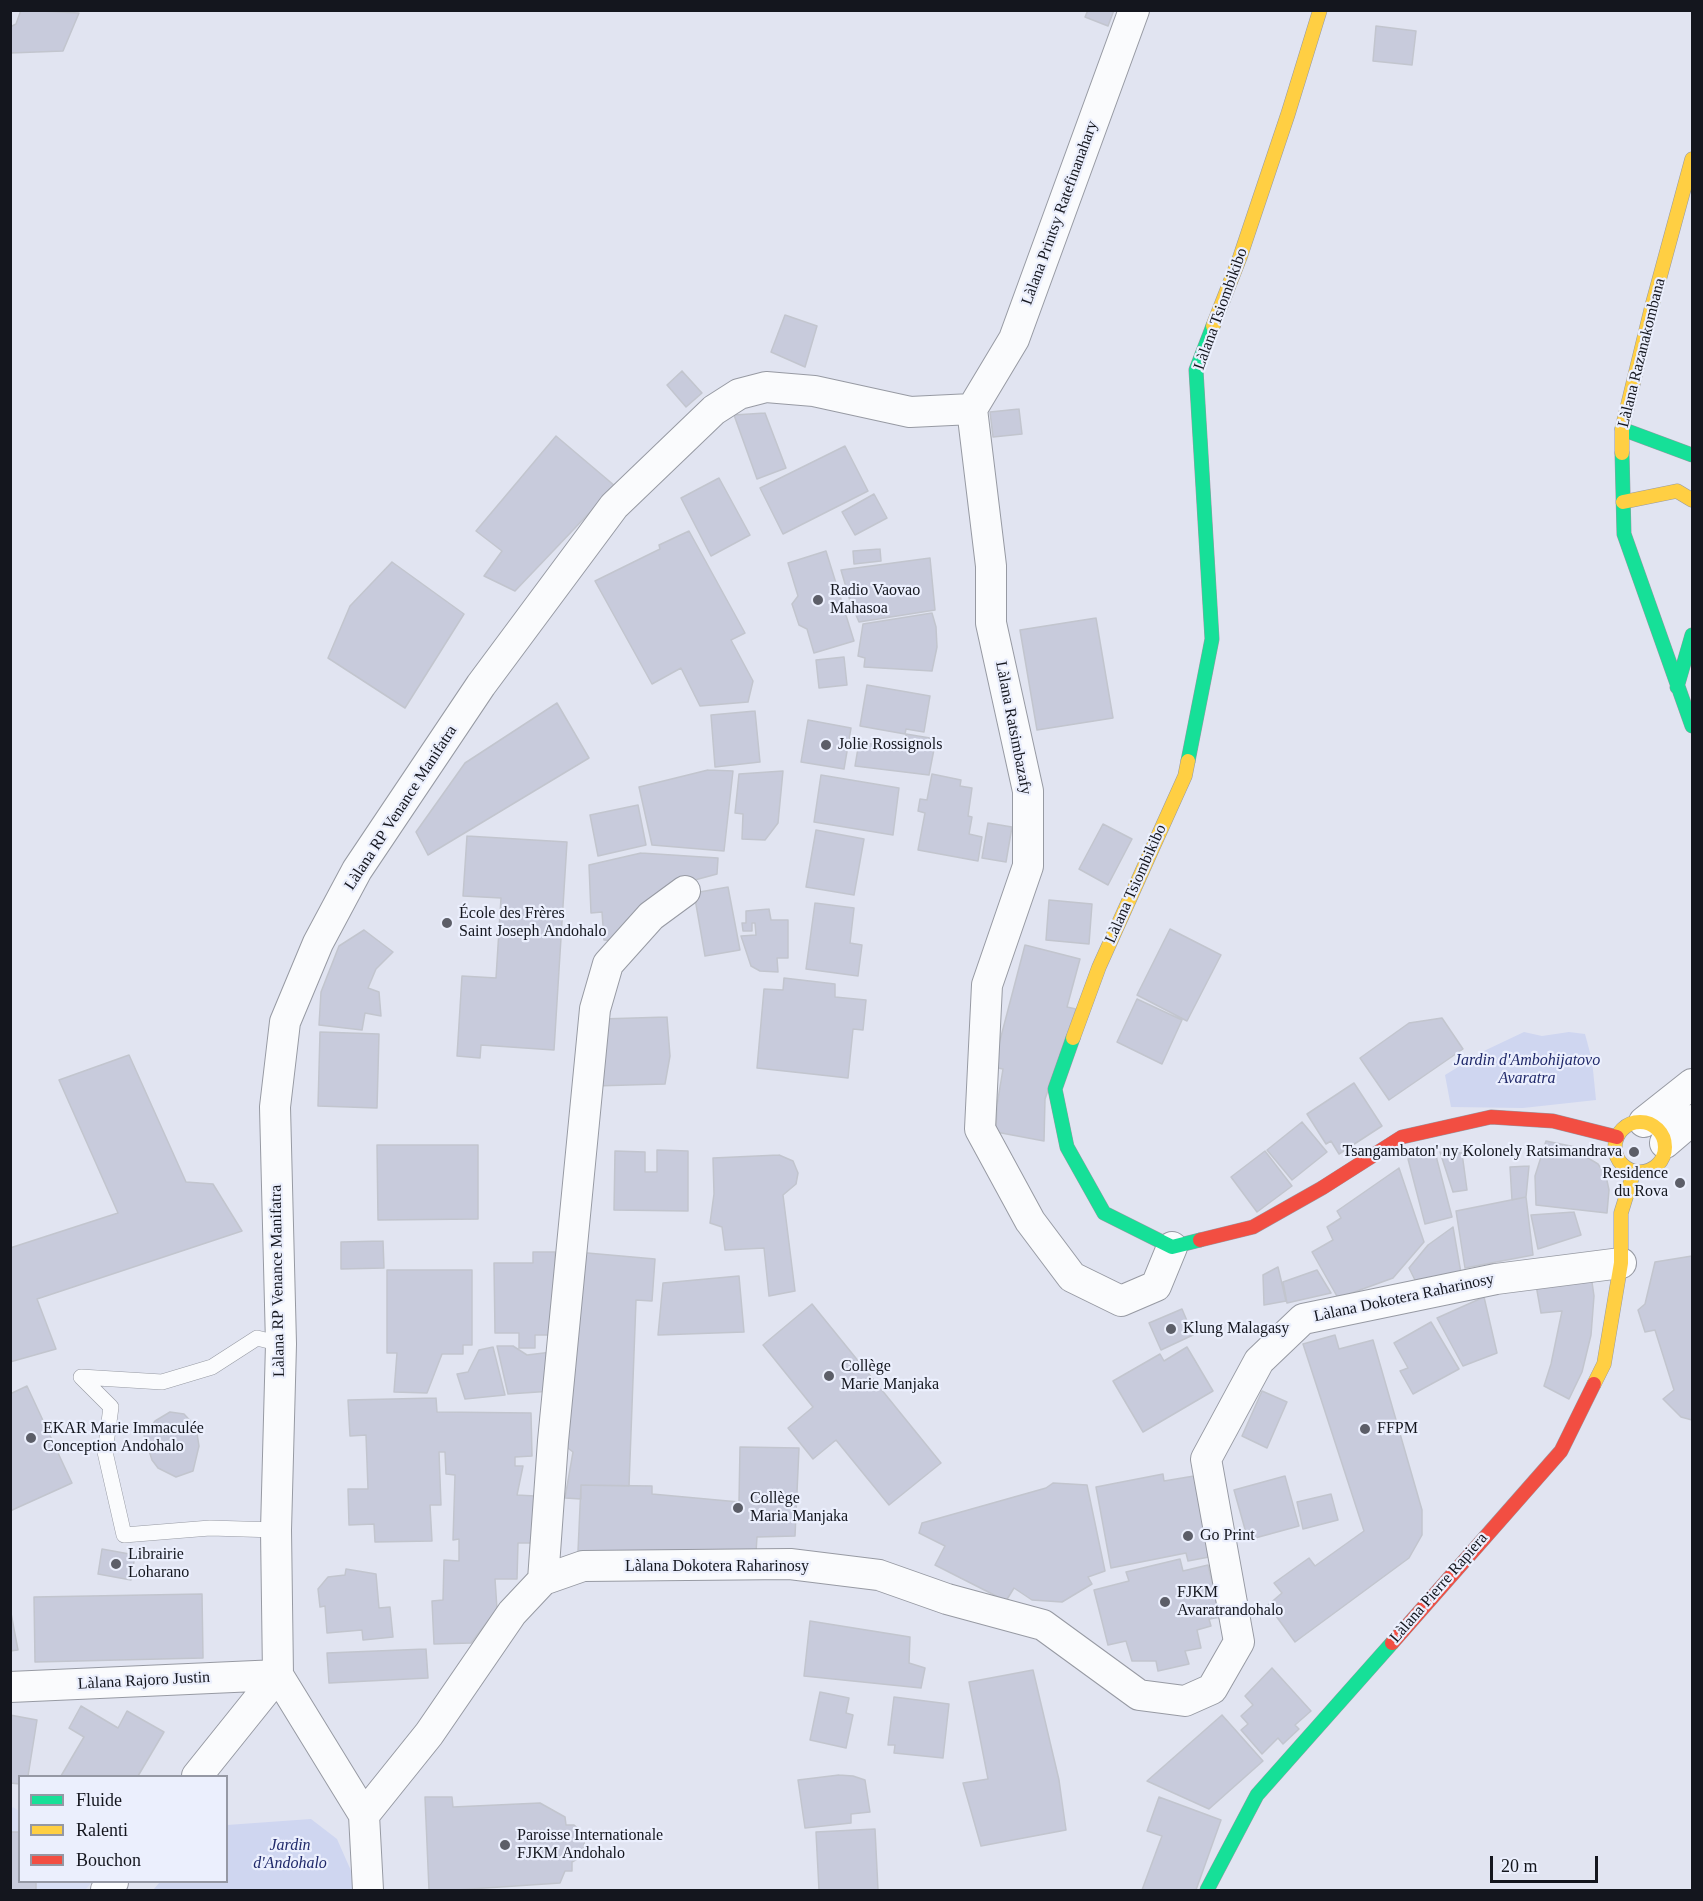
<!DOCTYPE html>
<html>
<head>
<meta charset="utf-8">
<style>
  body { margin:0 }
  #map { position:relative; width:1703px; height:1901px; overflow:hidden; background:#e1e4f1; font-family:Georgia,serif }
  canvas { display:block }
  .frame { position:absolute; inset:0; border:12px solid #14161e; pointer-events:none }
  .legend { position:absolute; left:18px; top:1775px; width:210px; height:108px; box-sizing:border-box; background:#ebeffd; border:2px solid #9598a4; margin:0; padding:8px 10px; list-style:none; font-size:18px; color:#14161e }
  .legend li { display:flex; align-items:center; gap:12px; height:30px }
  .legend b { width:30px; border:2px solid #9598a4 }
  .scale { position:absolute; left:1490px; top:1856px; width:108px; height:27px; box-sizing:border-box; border:3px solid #14161e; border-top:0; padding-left:8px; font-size:18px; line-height:21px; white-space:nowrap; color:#14161e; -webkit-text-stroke:4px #ebeffd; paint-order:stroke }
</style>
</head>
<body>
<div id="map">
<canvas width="1703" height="1901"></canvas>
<div class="frame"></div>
<ul class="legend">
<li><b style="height:8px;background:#16e098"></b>Fluide</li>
<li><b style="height:8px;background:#ffcf43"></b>Ralenti</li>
<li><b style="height:8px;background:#f24e42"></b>Bouchon</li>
</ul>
<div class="scale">20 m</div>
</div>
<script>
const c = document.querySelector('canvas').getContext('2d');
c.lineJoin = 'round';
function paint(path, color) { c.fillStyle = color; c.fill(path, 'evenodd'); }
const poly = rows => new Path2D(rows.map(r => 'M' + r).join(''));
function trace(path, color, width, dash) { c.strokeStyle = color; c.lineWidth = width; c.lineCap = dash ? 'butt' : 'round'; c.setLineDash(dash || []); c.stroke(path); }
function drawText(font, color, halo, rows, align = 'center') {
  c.font = font + ' Georgia,serif'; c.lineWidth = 4.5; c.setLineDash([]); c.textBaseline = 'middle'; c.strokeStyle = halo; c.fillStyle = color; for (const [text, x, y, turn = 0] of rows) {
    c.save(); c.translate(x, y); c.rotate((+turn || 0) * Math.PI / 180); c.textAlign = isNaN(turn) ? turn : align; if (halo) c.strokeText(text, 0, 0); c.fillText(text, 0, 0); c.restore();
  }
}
paint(poly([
  [13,1807,19,1811,20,1882,92,1882,85,1890,11,1890,10,1811]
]), '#d8def4');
paint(poly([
  [1524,1032,1542,1036,1569,1032,1585,1034,1592,1060,1596,1100,1523,1108,1451,1107,1445,1075,1486,1050],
  [311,1819,337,1839,352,1873,353,1890,153,1890,160,1882,226,1882,227,1825]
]), '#cfd6f0');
const building = poly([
  [21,10,79,13,63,51,10,53,10,27,16,24,21,10],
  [1088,10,1114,10,1108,26,1085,17,1088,10],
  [1376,26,1416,31,1412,65,1373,61,1376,26],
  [785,315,817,326,805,367,771,352,785,315],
  [682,371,702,393,686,407,667,385,682,371],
  [1019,409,1022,434,993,437,990,412,1019,409],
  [765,413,786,468,757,479,734,415,765,413],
  [556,436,615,486,515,591,484,576,502,551,476,531,556,436],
  [845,446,868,491,783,534,760,488,845,446],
  [719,478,750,535,711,556,681,498,719,478],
  [874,494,887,518,855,535,842,512,874,494],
  [689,531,745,633,731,640,753,681,748,702,700,706,681,668,652,684,595,581,660,549,659,545,689,531],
  [880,549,881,561,854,564,853,551,880,549],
  [826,551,854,641,814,653,807,629,799,625,792,604,798,596,788,563,826,551],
  [930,558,935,610,859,622,850,601,841,570,930,558],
  [392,562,464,614,405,708,328,658,350,606,392,562],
  [932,613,936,627,937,647,932,671,864,667,865,658,858,656,863,624,932,613],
  [1096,618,1113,718,1037,730,1020,630,1096,618],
  [844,657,847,685,819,688,816,660,844,657],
  [867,685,930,696,924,732,906,729,905,734,860,726,867,685],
  [557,703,589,758,428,855,416,832,465,763,557,703],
  [755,711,760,762,715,767,711,715,755,711],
  [808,720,851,728,844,769,801,762,808,720],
  [906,734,936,739,929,775,855,766,859,742,905,749,906,734],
  [708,770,733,771,724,851,652,845,639,787,708,770],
  [783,771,778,823,765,840,742,839,743,814,735,813,739,774,783,771],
  [932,774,961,780,960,786,972,788,968,816,972,817,969,834,982,837,978,861,918,850,925,813,918,811,920,799,927,800,932,774],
  [821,775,899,788,893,835,814,822,821,775],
  [638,805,646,845,598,856,590,815,638,805],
  [988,823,1012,827,1006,862,982,858,988,823],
  [1103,824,1132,839,1108,885,1079,869,1103,824],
  [816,830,864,839,854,895,806,887,816,830],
  [467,836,567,842,554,1050,481,1045,480,1058,457,1056,462,976,496,978,501,898,463,896,467,836],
  [641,853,718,858,717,874,680,884,616,941,604,940,602,912,591,913,589,865,641,853],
  [728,887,740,950,705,956,694,893,728,887],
  [1049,900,1092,904,1089,944,1046,940,1049,900],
  [815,903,854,908,850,943,862,945,858,976,806,969,815,903],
  [769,909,771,920,788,920,788,958,777,958,778,972,760,971,751,966,741,936,756,935,755,923,752,923,752,931,743,931,742,923,746,923,746,911,769,909],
  [1170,929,1221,955,1187,1021,1137,995,1170,929],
  [364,930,393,952,376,969,368,988,379,992,381,1016,365,1013,362,1030,319,1025,321,992,339,946,364,930],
  [1025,945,1080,959,1067,1007,1076,1009,1045,1099,1044,1141,996,1132,997,1105,1003,1069,993,1067,1025,945],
  [784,978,835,984,835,997,866,1000,863,1030,853,1029,848,1078,757,1068,764,989,783,990,784,978],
  [1137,999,1182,1020,1162,1064,1117,1042,1137,999],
  [667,1017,670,1056,665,1084,594,1086,601,1019,667,1017],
  [1442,1018,1463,1049,1389,1100,1360,1058,1409,1023,1442,1018],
  [320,1032,379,1034,377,1108,318,1106,320,1032],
  [129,1055,186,1182,213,1184,242,1231,37,1299,56,1349,10,1362,10,1248,118,1213,59,1080,129,1055],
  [1354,1083,1382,1126,1339,1154,1331,1141,1326,1144,1307,1114,1354,1083],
  [1302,1122,1327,1152,1292,1180,1267,1150,1302,1122],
  [1546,1141,1590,1150,1588,1158,1598,1164,1606,1176,1609,1190,1607,1213,1536,1205,1535,1176,1546,1141],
  [377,1145,478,1145,478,1219,378,1220,377,1145],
  [657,1150,688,1151,688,1211,614,1210,615,1151,645,1152,645,1172,657,1172,657,1150],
  [1265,1151,1292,1186,1257,1212,1231,1177,1265,1151],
  [1435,1152,1452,1217,1425,1224,1408,1159,1435,1152],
  [1440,1152,1462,1153,1467,1190,1453,1192,1440,1152],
  [779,1155,793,1161,798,1173,796,1184,783,1195,795,1291,769,1296,764,1248,725,1250,722,1227,710,1223,714,1194,713,1158,779,1155],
  [1529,1166,1526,1197,1512,1200,1510,1167,1529,1166],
  [1399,1168,1424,1242,1393,1278,1338,1298,1312,1252,1333,1240,1327,1227,1341,1218,1337,1211,1399,1168],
  [1526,1197,1533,1255,1465,1268,1456,1211,1526,1197],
  [1574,1212,1581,1235,1538,1249,1531,1215,1574,1212],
  [1453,1227,1461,1273,1415,1280,1409,1268,1428,1245,1453,1227],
  [383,1241,384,1268,341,1269,341,1242,383,1241],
  [533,1252,555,1252,556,1335,535,1335,535,1348,519,1348,519,1333,495,1333,494,1263,533,1263,533,1252],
  [576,1252,655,1259,652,1301,636,1300,629,1486,581,1485,581,1499,565,1498,573,1452,560,1442,576,1252],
  [1692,1256,1692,1420,1681,1417,1663,1399,1674,1390,1655,1330,1645,1332,1638,1310,1645,1304,1655,1262,1692,1256],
  [1278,1267,1286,1301,1264,1305,1263,1275,1278,1267],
  [387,1270,472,1270,472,1345,463,1345,463,1354,442,1354,427,1393,394,1392,397,1353,387,1353,387,1270],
  [1317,1270,1331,1293,1287,1303,1283,1282,1317,1270],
  [1591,1275,1594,1296,1591,1335,1582,1372,1569,1399,1544,1386,1551,1364,1562,1311,1541,1313,1536,1285,1591,1275],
  [739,1276,744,1332,658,1335,663,1283,739,1276],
  [1484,1297,1497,1353,1463,1366,1437,1318,1484,1297],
  [812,1304,941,1463,889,1505,836,1440,813,1459,788,1428,813,1407,763,1345,812,1304],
  [1182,1309,1193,1335,1161,1350,1149,1323,1182,1309],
  [1431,1322,1459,1369,1413,1394,1400,1371,1408,1368,1394,1343,1431,1322],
  [1335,1335,1339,1349,1373,1340,1422,1510,1422,1535,1409,1558,1295,1642,1268,1605,1282,1593,1274,1583,1309,1558,1315,1566,1364,1531,1303,1344,1335,1335],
  [497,1346,513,1346,527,1355,552,1352,553,1391,508,1394,497,1346],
  [493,1347,505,1395,465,1399,457,1374,468,1372,479,1350,493,1347],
  [1187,1347,1213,1391,1143,1432,1113,1381,1160,1354,1164,1361,1187,1347],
  [27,1386,72,1483,10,1511,10,1394,27,1386],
  [1262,1391,1287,1402,1267,1448,1242,1436,1262,1391],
  [436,1398,437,1412,531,1413,532,1456,515,1457,515,1466,523,1466,517,1495,535,1496,531,1543,518,1543,517,1579,495,1579,497,1609,471,1643,434,1644,432,1601,443,1600,444,1560,459,1561,459,1539,453,1540,455,1475,446,1474,445,1452,439,1452,441,1505,430,1505,432,1541,375,1542,374,1524,349,1525,348,1489,368,1489,366,1435,350,1436,348,1400,436,1398],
  [170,1412,184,1414,196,1427,199,1446,193,1471,176,1477,158,1468,152,1460,144,1435,155,1421,170,1412],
  [740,1447,799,1448,795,1536,757,1537,756,1552,595,1554,578,1551,581,1485,652,1486,652,1494,739,1502,740,1447],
  [1163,1474,1164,1481,1194,1476,1209,1557,1188,1561,1186,1553,1111,1568,1096,1487,1163,1474],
  [1285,1476,1299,1526,1248,1540,1234,1490,1285,1476],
  [1053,1483,1087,1485,1105,1571,1088,1577,1092,1584,1062,1602,1032,1600,1014,1588,1006,1601,935,1565,945,1546,919,1533,922,1523,1046,1488,1053,1483],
  [1331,1494,1338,1520,1303,1529,1297,1502,1331,1494],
  [102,1549,135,1555,131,1580,98,1574,102,1549],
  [1180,1559,1183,1571,1208,1565,1221,1617,1209,1619,1211,1626,1197,1630,1201,1648,1185,1651,1189,1664,1158,1671,1156,1661,1132,1661,1126,1641,1108,1645,1094,1590,1129,1581,1126,1572,1180,1559],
  [346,1569,376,1574,379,1608,390,1607,393,1637,363,1640,362,1630,327,1633,325,1606,320,1607,318,1589,328,1577,345,1575,346,1569],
  [202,1594,203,1658,35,1662,34,1597,202,1594],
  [10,1608,18,1650,10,1651,10,1608],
  [810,1621,910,1637,909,1663,925,1668,921,1688,804,1676,810,1621],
  [426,1649,428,1678,329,1683,327,1653,426,1649],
  [1272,1668,1311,1711,1295,1725,1299,1729,1283,1744,1278,1738,1262,1754,1241,1730,1248,1724,1241,1716,1253,1705,1245,1696,1272,1668],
  [1033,1670,1059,1780,1066,1830,981,1846,963,1783,988,1779,969,1682,1033,1670],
  [820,1692,849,1698,846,1713,853,1715,846,1748,810,1740,820,1692],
  [894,1697,949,1704,943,1758,894,1753,895,1745,888,1745,894,1697],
  [81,1706,118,1728,127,1711,164,1732,138,1776,61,1776,84,1737,69,1728,81,1706],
  [10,1715,37,1720,28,1776,20,1776,20,1784,10,1783,10,1715],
  [1222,1715,1263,1761,1209,1809,1147,1781,1222,1715],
  [839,1775,853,1776,865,1780,870,1812,851,1814,851,1823,805,1828,798,1780,839,1775],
  [425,1797,452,1797,453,1807,540,1803,565,1817,566,1825,574,1825,580,1830,585,1838,583,1851,579,1858,572,1862,572,1871,565,1871,560,1883,456,1890,429,1890,425,1797],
  [1159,1797,1221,1820,1196,1890,1142,1890,1162,1836,1147,1831,1159,1797],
  [875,1829,878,1890,819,1890,816,1832,875,1829],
  [10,1832,20,1832,20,1882,36,1882,36,1890,10,1890,10,1832]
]);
paint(building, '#c8cbdc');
trace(building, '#c2c5ce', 1.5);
const lane = poly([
  [276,1530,210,1528,124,1535,105,1452,111,1407,81,1377,162,1382,212,1367,257,1338,281,1344]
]);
const street = poly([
  [972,409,991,566,991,623,1028,791,1028,866,987,985,980,1129,1030,1221,1072,1277,1121,1301,1156,1286,1172,1247],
  [972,409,1014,339,1134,10],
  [1644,1122,1692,1084],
  [1665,1143,1692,1120],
  [543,1580,553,1441,595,1009,608,964,651,916,685,891],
  [10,1687,278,1675],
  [197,1776,278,1675],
  [364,1815,429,1734,512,1613,543,1580,583,1566,790,1564,879,1575,947,1599,1043,1625,1139,1695,1185,1701,1212,1689,1239,1642,1206,1459,1259,1361,1303,1319,1496,1279,1621,1263],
  [106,1890,113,1882],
  [368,1890,364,1815,278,1675,276,1530,281,1344,275,1107,285,1022,318,943,357,870,481,685,614,506,714,410,739,394,766,387,814,391,910,412,972,409]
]);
const fast = poly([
  [1622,429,1692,455],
  [1622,453,1624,534,1692,726],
  [1677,687,1692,635],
  [1188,761,1212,639,1196,370,1213,326],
  [1073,1038,1055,1089,1067,1147,1104,1213,1172,1247,1200,1240],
  [1207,1890,1257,1795,1392,1643]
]);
const slow = poly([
  [1213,326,1240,257,1288,114,1320,10],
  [1622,453,1622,429,1652,306,1692,159],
  [1623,502,1677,491,1692,500],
  [1073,1038,1099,967,1185,776,1188,761],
  '1615 1147a25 25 0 1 1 50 0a25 25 0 1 1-50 0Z',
  [1594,1384,1604,1364,1621,1263,1621,1213,1634,1171]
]);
const jam = poly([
  [1200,1240,1253,1227,1322,1188,1402,1137,1491,1117,1553,1121,1617,1137],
  [1392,1643,1561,1451,1594,1384]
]);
trace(lane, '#979aa3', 16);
trace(street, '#979aa3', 32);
trace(fast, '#979aa3', 15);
trace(slow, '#979aa3', 15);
trace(jam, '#979aa3', 15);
trace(lane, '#fafbfd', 15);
trace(street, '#fafbfd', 30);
trace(fast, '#16e098', 14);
trace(slow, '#ffcf43', 14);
trace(jam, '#f24e42', 14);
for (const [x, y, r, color] of [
  [818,600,6,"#5c5e68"],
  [826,745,6,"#5c5e68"],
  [447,923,6,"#5c5e68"],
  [1634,1152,6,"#5c5e68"],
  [1680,1183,6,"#5c5e68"],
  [1171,1329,6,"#5c5e68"],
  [829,1376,6,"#5c5e68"],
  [1365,1429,6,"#5c5e68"],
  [31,1438,6,"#5c5e68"],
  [738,1508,6,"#5c5e68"],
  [1188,1536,6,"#5c5e68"],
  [116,1564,6,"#5c5e68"],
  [1165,1602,6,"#5c5e68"],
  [505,1845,6,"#5c5e68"]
]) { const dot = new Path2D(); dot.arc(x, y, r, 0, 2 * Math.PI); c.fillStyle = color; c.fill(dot); trace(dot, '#ebeffd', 2); }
drawText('16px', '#14161e', '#ebeffd', [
  ["Làlana Printsy Ratefinanahary",1060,213,-70],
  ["Làlana Tsiombikibo",1221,309,-70],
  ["Làlana Razanakombana",1642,353,-76],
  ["Làlana Ratsimbazafy",1013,728,79],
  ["Làlana RP Venance Manifatra",401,808,-57],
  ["Làlana Tsiombikibo",1136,884,-66],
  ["Làlana RP Venance Manifatra",278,1281,-91],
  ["Làlana Dokotera Raharinosy",1404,1298,-12],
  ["Làlana Dokotera Raharinosy",717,1567],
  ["Làlana Pierre Rapiera",1439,1588,-49],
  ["Làlana Rajoro Justin",144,1681,-3]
]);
drawText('16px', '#14161e', '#ebeffd', [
  ["Radio Vaovao",830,591],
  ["Mahasoa",830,609],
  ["Jolie Rossignols",838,745],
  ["École des Frères",459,914],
  ["Saint Joseph Andohalo",459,932],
  ["Tsangambaton' ny Kolonely Ratsimandrava",1622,1152,"right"],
  ["Residence",1668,1174,"right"],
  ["du Rova",1668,1192,"right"],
  ["Klung Malagasy",1183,1329],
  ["Collège",841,1367],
  ["Marie Manjaka",841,1385],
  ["EKAR Marie Immaculée",43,1429],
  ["Conception Andohalo",43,1447],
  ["FFPM",1377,1429],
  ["Collège",750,1499],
  ["Maria Manjaka",750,1517],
  ["Go Print",1200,1536],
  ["Librairie",128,1555],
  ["Loharano",128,1573],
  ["FJKM",1177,1593],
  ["Avaratrandohalo",1177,1611],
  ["Paroisse Internationale",517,1836],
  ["FJKM Andohalo",517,1854]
], 'left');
drawText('italic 16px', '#20296a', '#ebeffd', [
  ["Jardin d'Ambohijatovo",1527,1061],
  ["Avaratra",1527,1079],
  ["Jardin",290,1846],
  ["d'Andohalo",290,1864]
]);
</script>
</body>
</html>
